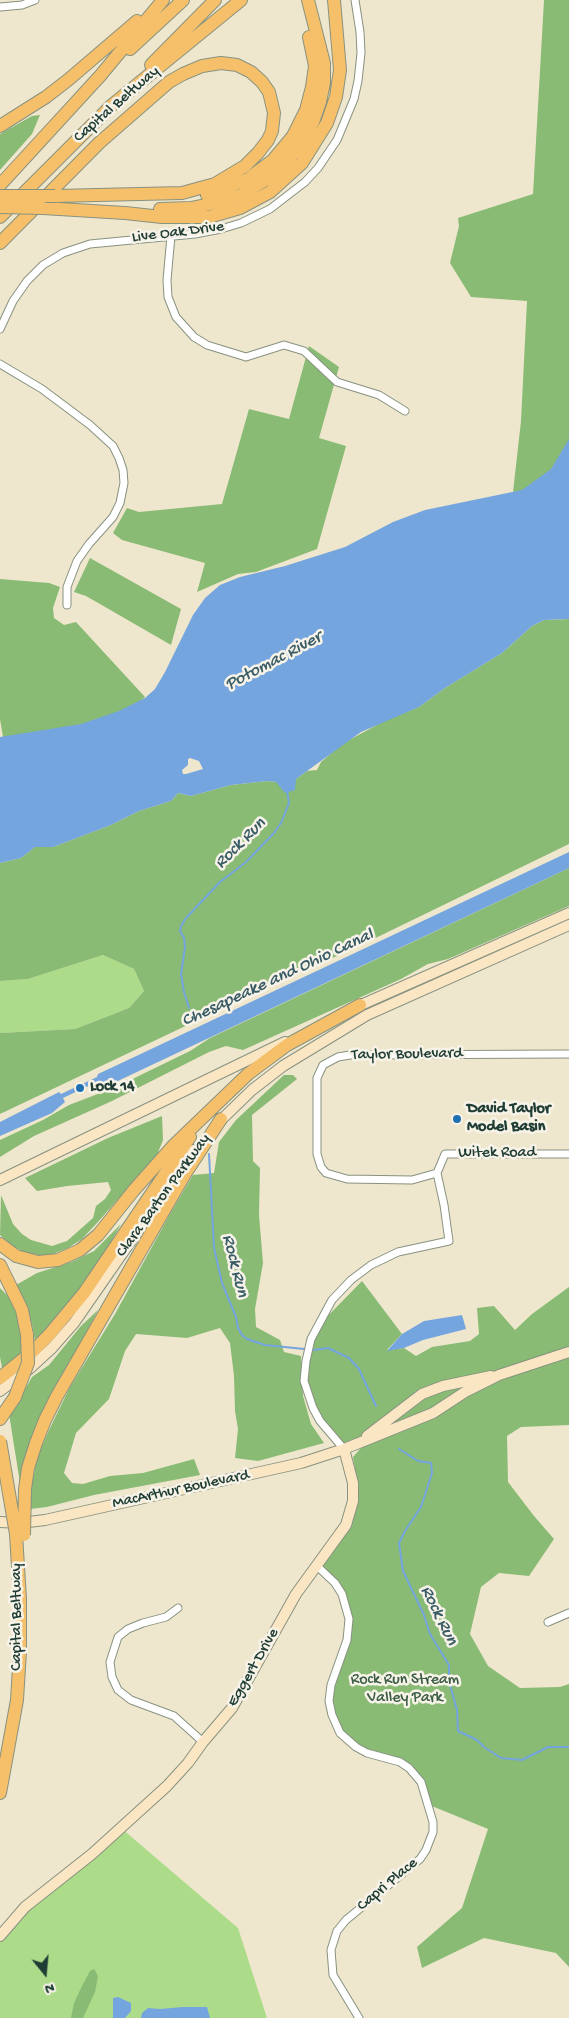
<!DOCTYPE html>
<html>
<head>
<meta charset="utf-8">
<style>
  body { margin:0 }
  #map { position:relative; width:569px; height:2018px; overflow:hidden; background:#efe7cd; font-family:"Gochi Hand",sans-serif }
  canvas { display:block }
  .north { position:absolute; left:20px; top:1948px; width:50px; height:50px; -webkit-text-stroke:4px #f7f3e8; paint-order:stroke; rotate:163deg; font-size:14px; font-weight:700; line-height:20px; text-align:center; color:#1f3d34 }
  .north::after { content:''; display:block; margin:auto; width:18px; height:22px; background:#1f3d34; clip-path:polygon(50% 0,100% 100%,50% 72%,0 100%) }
</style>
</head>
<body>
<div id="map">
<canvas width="569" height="2018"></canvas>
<div class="north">N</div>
</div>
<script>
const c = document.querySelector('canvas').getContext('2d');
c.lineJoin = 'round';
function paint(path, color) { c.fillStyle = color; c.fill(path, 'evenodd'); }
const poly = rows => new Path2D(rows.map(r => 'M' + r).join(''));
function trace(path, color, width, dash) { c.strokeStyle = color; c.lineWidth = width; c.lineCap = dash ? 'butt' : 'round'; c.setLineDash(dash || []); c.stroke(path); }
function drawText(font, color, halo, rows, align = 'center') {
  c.font = font + ' "Gochi Hand",sans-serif'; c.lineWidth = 5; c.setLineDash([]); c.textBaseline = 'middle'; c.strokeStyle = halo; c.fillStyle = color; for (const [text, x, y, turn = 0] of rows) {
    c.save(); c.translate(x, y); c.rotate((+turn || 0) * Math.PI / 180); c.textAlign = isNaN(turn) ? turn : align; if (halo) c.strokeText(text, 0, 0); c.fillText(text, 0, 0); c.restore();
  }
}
paint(poly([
  [103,955,134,969,144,991,129,1008,75,1029,0,1033,0,981,28,979],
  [121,1828,238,1928,267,2018,0,2018,0,1936]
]), '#acdb89');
paint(poly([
  [544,0,569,0,569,491,513,492,521,421,527,301,471,297,450,263,459,226,458,218,533,194],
  [40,115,32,134,0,170,0,134,32,116],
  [309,346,339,367,319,438,346,446,317,549,256,572,238,574,197,592,205,563,122,540,113,533,127,508,139,512,222,504,249,409,289,419],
  [90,558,181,609,171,645,86,596,74,592],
  [0,579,49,583,60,587,53,608,54,618,64,625,76,622,145,697,131,709,99,725,4,743,0,719],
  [569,619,569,844,357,947,274,984,0,1114,0,1033,75,1029,129,1008,144,991,134,969,103,955,28,979,0,981,0,863,21,858,35,847,53,847,111,825,139,811,171,801,178,793,191,796,231,785,267,781,276,782,296,779,307,771,317,770,321,762,342,744,384,721,419,707,445,688,502,653,532,626,544,620],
  [569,868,569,906,448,959,428,964,401,979,243,1050,226,1046,209,1052,112,1101,34,1136,0,1157,0,1140,43,1120,69,1105,116,1087,190,1051,210,1038],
  [284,1075,293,1075,297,1079,252,1115,253,1161,260,1168,259,1215,263,1263,255,1309,256,1327,280,1340,284,1352,301,1356,303,1396,311,1424,324,1443,258,1461,235,1458,238,1429,235,1411,234,1376,230,1343,220,1328,187,1338,136,1334,125,1351,109,1399,76,1433,64,1473,72,1483,83,1484,110,1476,143,1473,194,1459,200,1475,94,1495,47,1507,30,1509,30,1493,38,1455,49,1430,70,1387,115,1314,170,1214,193,1175,214,1173,219,1142,236,1120],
  [162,1116,163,1140,157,1155,97,1223,82,1239,68,1248,48,1256,29,1254,12,1246,0,1235,1,1195,13,1224,22,1234,31,1240,52,1246,67,1241,93,1218,96,1206,105,1199,111,1190,108,1182,67,1186,37,1191,25,1178,108,1138],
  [121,1224,108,1247,60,1317,35,1341,32,1324,16,1285,37,1273,71,1262,94,1251],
  [362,1281,402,1334,387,1350,404,1348,416,1356,432,1347,470,1341,479,1334,477,1308,494,1306,515,1330,532,1314,569,1287,569,1425,521,1427,507,1436,508,1482,534,1516,554,1539,529,1576,499,1573,481,1587,470,1634,488,1666,520,1688,560,1687,569,1684,569,1967,556,1953,484,1938,422,1968,417,1947,462,1908,488,1829,427,1804,421,1782,409,1768,367,1753,345,1739,329,1701,347,1640,349,1619,342,1594,316,1565,338,1539,356,1475,353,1457,361,1448,385,1433,344,1449,320,1421,304,1381,315,1329],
  [0,1288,10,1298,22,1328,24,1354,14,1363,2,1368,0,1357],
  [98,1310,33,1434,27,1450,20,1483,9,1414,16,1405,32,1377,49,1365,81,1326],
  [94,1969,98,1976,95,1992,83,2018,71,2018,74,2003,82,1986,90,1971]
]), '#89bb75');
paint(poly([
  [569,439,569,619,544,620,532,626,502,653,445,688,419,707,361,732,296,779,295,790,285,793,276,782,267,781,231,785,191,796,178,793,171,801,139,811,111,825,53,847,35,847,21,858,0,863,0,737,81,724,119,711,145,698,155,689,165,672,193,615,205,598,220,585,240,577,285,566,345,547,393,522,425,510,522,490,551,469],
  [190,758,199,761,203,769,186,774,183,774,182,770,188,765,188,759],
  [569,852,569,868,103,1088,99,1081,63,1098,65,1102,52,1113,0,1136,0,1122,59,1092,61,1094,97,1077,98,1074,113,1067],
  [462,1315,466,1329,423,1340,404,1348,387,1351,402,1334,424,1321],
  [118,1997,131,2003,131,2011,125,2018,113,2018,113,1998],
  [183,2007,207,2007,210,2018,141,2018,142,2013,148,2008,160,2009]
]), '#75a5df');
trace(poly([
  [189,1008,184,992,181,974,185,947,184,938,180,931,181,926,186,918,220,882,246,862,274,833,281,823,289,803,287,791],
  [209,1154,214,1248,222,1283,236,1317,238,1328,242,1335,247,1339,265,1345,314,1350,328,1348,349,1358,359,1369,376,1406],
  [399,1449,418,1461,431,1463,432,1473,421,1507,405,1531,399,1543,403,1571,424,1615,430,1634,449,1665,449,1681,457,1710,458,1731,477,1740,484,1747,501,1758,522,1760,548,1747,569,1747]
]), '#75a5df', 2);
const street = poly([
  [0,7,22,5,35,0],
  [171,236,167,280,168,297,176,317,194,337,207,345,246,357,284,345,304,351,337,382,379,395,405,411],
  [0,329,13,301,27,281,43,265,63,253,90,244,195,234,221,229,241,223,270,209,305,182,318,168,337,140,354,99,358,81,361,53,360,32,355,0],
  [0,364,42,389,90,425,113,446,119,458,123,470,124,483,120,503,113,517,89,544,77,561,67,587,67,605],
  [437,1173,412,1180,347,1179,326,1173,321,1167,317,1154,317,1078,323,1065,338,1057,350,1055,569,1054],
  [437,1173,445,1154,569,1154],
  [344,1449,320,1421,313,1408,304,1381,306,1361,311,1339,332,1300,351,1280,371,1265,398,1252,449,1241,444,1205,437,1173],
  [316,1565,335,1583,342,1594,349,1619,347,1640,331,1685,329,1701,332,1715,340,1733,356,1747,367,1753,400,1762,409,1768,421,1782,433,1822,433,1832,426,1850,420,1859,346,1920,337,1931,331,1950,333,1975,359,2018],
  [178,1608,166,1617,143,1623,128,1629,118,1637,110,1662,112,1677,118,1690,131,1700,174,1716,203,1742],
  [548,1622,569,1613]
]);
const secondary = poly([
  [354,1008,569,913],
  [217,1124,252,1090,283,1066,367,1015,569,925],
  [0,1180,285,1042],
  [0,1391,28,1370,52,1348,74,1323,194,1150],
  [367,1436,422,1394,443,1386,491,1376],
  [0,1522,20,1523,45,1520,301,1463,344,1449,433,1413,465,1392,499,1375,569,1352],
  [0,1936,25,1907,92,1854,167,1786,188,1763,203,1742,232,1708,296,1594,346,1525,353,1501,353,1483,344,1449]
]);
const highway = poly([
  [130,49,183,0],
  [151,65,215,0],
  [0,126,46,97,68,80,137,21],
  [0,185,100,76,163,0],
  [207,195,248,179,273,160,293,136,306,110,312,87,315,66,309,37],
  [43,208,125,213,162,217,209,217,240,208,270,192,302,163,327,123,336,97,340,70,334,0],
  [160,209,191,208,215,203,241,195,267,179,285,164,301,145,313,122,320,102,324,83,324,63,308,0],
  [0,217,111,106,241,0],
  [0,243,99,143,169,82,183,74,202,66,221,63,237,65,251,72,262,82,269,92,274,113,272,131,268,140,258,153,245,166,215,184,182,193,55,196],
  [0,1244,16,1256,38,1262,58,1260,80,1250,98,1235,134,1190,174,1145,248,1074,287,1045,360,1005],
  [0,1265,22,1310,27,1335],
  [0,1378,32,1352,49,1335,84,1293,190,1137],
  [0,1419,15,1397],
  [36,1443,45,1420,57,1396,185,1174,221,1119],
  [0,1793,17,1700,20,1651,20,1599,16,1534]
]);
trace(street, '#879280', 9);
trace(secondary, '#879280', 12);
trace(highway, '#879280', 14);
trace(street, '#fff', 7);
trace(secondary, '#fbe6c4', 10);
trace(highway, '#f6c06b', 12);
const highwayBridge = poly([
  [0,196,55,196],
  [0,207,43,208],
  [15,1397,28,1363,27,1335],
  [0,1441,16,1534],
  [24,1535,25,1489,28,1468,36,1443]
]);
trace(highwayBridge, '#879280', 14, []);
trace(highwayBridge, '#f6c06b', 12);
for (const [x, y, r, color] of [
  [80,1088,5,"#1f6fb2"],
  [457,1119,5,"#1f6fb2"]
]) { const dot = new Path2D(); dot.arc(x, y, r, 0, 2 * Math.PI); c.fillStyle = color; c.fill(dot); trace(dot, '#f7f3e8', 2); }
drawText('16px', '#1f3d34', '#f7f3e8', [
  ["Capital Beltway",117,105,-41],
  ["Live Oak Drive",178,233,-7],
  ["Taylor Boulevard",407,1055,-1],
  ["Witek Road",497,1154],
  ["Clara Barton Parkway",164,1196,-54],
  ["MacArthur Boulevard",181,1490,-12],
  ["Capital Beltway",18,1617,-90],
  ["Eggert Drive",254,1668,-60],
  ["Capri Place",388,1885,-40]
]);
drawText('bold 16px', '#1f3d34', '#f7f3e8', [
  ["Lock 14",90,1088],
  ["David Taylor",467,1110],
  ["Model Basin",467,1128]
], 'left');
drawText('16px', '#3b5d45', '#f7f3e8', [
  ["Rock Run Stream",405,1681],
  ["Valley Park",405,1699]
]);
drawText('italic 18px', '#395c67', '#f7f3e8', [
  ["Potomac River",274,662,-28],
  ["Rock Run",241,844,-45],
  ["Chesapeake and Ohio Canal",278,979,-25],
  ["Rock Run",234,1266,76],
  ["Rock Run",438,1616,64]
]);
</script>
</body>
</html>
